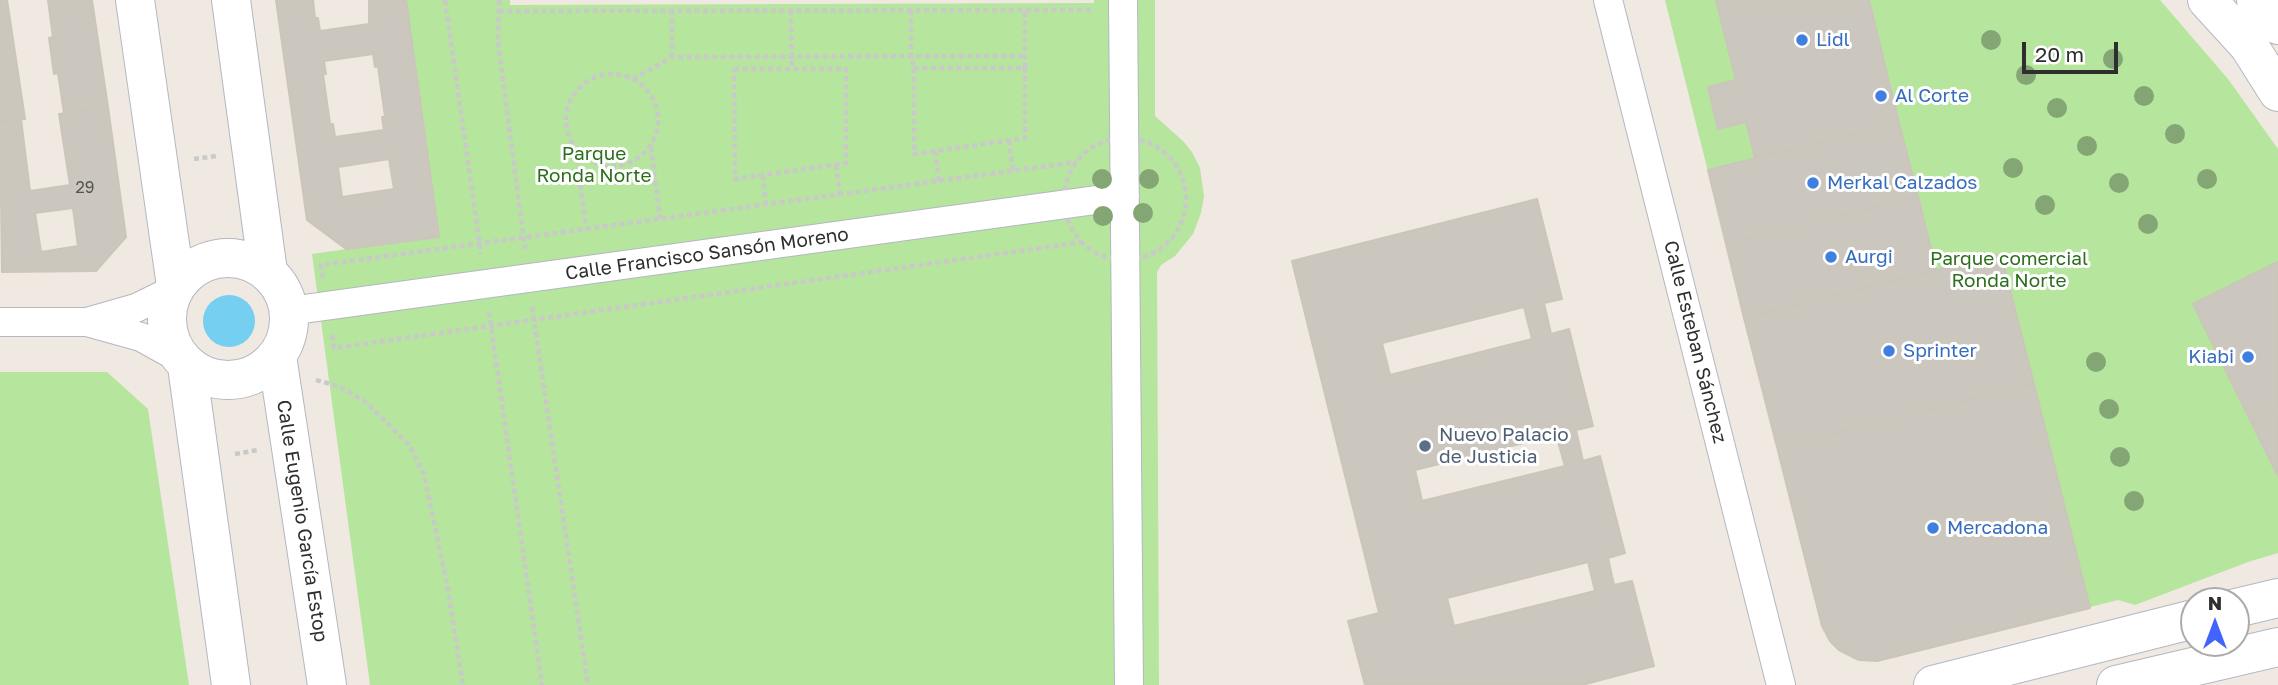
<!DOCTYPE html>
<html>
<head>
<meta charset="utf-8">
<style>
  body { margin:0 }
  #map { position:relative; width:2278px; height:685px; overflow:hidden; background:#efe9e1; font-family:"Golos Text",sans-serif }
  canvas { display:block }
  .north { position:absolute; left:2180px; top:587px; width:70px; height:70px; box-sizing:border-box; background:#fff; border:2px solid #ababab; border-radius:50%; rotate:0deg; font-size:19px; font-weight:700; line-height:28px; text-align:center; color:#2e2e2e }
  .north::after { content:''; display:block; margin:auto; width:24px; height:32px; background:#4264fb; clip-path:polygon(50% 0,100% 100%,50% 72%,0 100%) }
  .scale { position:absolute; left:2022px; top:42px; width:96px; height:32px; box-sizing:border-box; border:4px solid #2e2e2e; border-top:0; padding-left:9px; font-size:21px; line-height:24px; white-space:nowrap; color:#2e2e2e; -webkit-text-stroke:5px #fff; paint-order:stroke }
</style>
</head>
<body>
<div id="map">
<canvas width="2278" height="685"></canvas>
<div class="north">N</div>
<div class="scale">20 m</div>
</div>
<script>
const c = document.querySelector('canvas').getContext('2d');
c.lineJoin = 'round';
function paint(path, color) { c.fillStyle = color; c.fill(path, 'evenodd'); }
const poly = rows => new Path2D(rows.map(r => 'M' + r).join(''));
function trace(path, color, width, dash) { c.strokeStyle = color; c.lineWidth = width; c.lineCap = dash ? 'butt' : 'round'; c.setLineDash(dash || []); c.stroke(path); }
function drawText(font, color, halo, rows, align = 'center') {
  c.font = font + ' "Golos Text",sans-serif'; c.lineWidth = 6; c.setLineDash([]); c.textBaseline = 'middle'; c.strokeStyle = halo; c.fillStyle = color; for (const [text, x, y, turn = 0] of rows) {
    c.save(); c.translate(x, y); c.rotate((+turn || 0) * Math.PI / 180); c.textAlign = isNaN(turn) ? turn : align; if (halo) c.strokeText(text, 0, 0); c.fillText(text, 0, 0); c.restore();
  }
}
paint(poly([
  [406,0,510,0,510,5,1094,3,1094,0,1155,0,1155,116,1183,141,1192,152,1200,168,1204,196,1201,213,1193,234,1175,256,1161,265,1157,272,1159,685,370,685,312,254,439,236],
  [1665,0,2160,0,2228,79,2278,149,2278,409,2251,422,2278,476,2278,553,2248,562,2135,605,2118,600,1877,661,1854,659,1832,645,1822,626],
  [0,372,107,372,148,409,189,685,0,685]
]), '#b6e59e');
paint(poly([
  '203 321a26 26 0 1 1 52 0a26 26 0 1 1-52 0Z'
]), '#75cff0');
const building = poly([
  [0,0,7,0,25,119,0,122,0,0],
  [48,0,92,0,108,107,64,113,58,73,54,74,49,38,53,37,48,0],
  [276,0,313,0,315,18,318,18,320,31,369,24,369,0,406,0,439,237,346,249,307,220,276,0],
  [373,54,375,67,378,66,385,117,382,117,384,130,335,137,333,124,330,124,323,74,326,74,324,61,373,54],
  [389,159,394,189,342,197,338,167,389,159],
  [1716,0,1869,0,1899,123,1755,158,1746,122,1718,129,1708,87,1736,80,1716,0],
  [108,107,126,237,96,271,2,272,0,122,21,119,30,191,70,185,59,114,108,107],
  [73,208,78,246,41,252,35,213,73,208],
  [1899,123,1918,196,1726,244,1708,170,1899,123],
  [1918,196,1936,270,1744,318,1726,244,1918,196],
  [1537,199,1562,299,1544,303,1551,334,1569,329,1593,426,1576,430,1583,461,1600,456,1625,553,1608,558,1614,585,1632,581,1654,666,1582,685,1365,685,1348,621,1379,613,1292,261,1537,199],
  [1524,307,1532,339,1390,375,1382,343,1524,307],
  [1556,435,1565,466,1422,501,1415,470,1556,435],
  [1588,562,1595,591,1454,626,1447,598,1588,562],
  [2001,254,2034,384,1777,447,1744,318,2001,254],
  [2278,262,2278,409,2251,422,2193,304,2278,262],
  [2034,384,2090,608,1877,661,1859,660,1839,650,1830,641,1822,626,1777,447,2034,384],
  [2278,409,2278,476,2251,422,2278,409]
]);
paint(building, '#cbc7bf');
trace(building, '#cbc5ba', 2);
const street = poly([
  [1123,0,1129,685],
  [1608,0,1781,685],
  [289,311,1125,196],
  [0,322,87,322,136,308,173,290],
  [87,322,141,337,179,358]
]);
const secondary = poly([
  [135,0,176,286],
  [231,0,268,272],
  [2207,0,2249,46,2278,92],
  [2256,0,2278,25],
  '167 319a61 61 0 1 1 122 0a61 61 0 1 1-122 0Z',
  [277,356,327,685],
  [187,366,231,685],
  [2236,608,2278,598],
  [1933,685,2194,619],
  [2116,685,2278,647]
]);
trace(street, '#b4b7c1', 30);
trace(secondary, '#b4b7c1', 40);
trace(poly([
  [445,0,481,254],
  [499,0,498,41,525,249],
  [672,10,672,57],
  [791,10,792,69],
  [911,10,911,57,914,68],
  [499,11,1093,10],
  [914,68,1025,68,1025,138,914,154,914,68],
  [1025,68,1025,10],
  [734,69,846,69,846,163,735,179,734,69],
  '566 120a46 46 0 1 1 92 0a46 46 0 1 1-92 0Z',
  [633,79,672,57,1026,56],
  '1064 199a61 61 0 1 1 122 0a61 61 0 1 1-122 0Z',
  [1009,140,1013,171],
  [651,147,660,219],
  [576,151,586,228],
  [935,151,939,181],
  [194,159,216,156],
  [836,165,840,195],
  [763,175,766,204],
  [323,278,321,265,1077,162],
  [532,307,588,685],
  [489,312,542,685],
  [332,335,334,348,1083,242],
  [316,380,338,386,366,402,410,446,424,474,447,584,463,685],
  [235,454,258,450]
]), '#c9c9c9', 4.5, [5, 3.5]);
trace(street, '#fff', 28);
trace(secondary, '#fff', 38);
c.fillStyle = '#84a574';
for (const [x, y] of [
  [1991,40],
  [2113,59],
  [2026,75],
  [2144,96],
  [2057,108],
  [2175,134],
  [2087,146],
  [2013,168],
  [1102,179],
  [1149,179],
  [2207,179],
  [2119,183],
  [2045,205],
  [1143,213],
  [1103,216],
  [2148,224],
  [2096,362],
  [2109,409],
  [2120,457],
  [2134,501]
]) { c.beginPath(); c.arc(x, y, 10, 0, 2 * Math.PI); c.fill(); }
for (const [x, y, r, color] of [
  [1802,40,7,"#3f7fe0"],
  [1881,96,7,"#3f7fe0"],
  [1813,183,7,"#3f7fe0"],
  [1831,257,7,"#3f7fe0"],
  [1889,351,7,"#3f7fe0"],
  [2248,357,7,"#3f7fe0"],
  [1425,446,7,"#5c6f8a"],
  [1933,528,7,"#3f7fe0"]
]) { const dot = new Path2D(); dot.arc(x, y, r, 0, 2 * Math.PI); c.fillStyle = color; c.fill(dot); trace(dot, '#fff', 2.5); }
drawText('16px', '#555452', null, [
  ["29",85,188]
]);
drawText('19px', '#366cbe', '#fff', [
  ["Lidl",1816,40],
  ["Al Corte",1895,96],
  ["Merkal Calzados",1827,183],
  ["Aurgi",1845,257],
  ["Sprinter",1903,351],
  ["Kiabi",2234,357,"right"],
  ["Mercadona",1947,528]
], 'left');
drawText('19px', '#2c6e1b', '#fff', [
  ["Parque",594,154],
  ["Ronda Norte",594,176],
  ["Parque comercial",2009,259],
  ["Ronda Norte",2009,281]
]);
drawText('19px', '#2e2e2e', '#fff', [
  ["Calle Francisco Sansón Moreno",707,254,-8],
  ["Calle Esteban Sánchez",1695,342,76],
  ["Calle Eugenio García Estop",302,521,81]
]);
drawText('19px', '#4e5e75', '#fff', [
  ["Nuevo Palacio",1439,435],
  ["de Justicia",1439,457]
], 'left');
</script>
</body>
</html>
